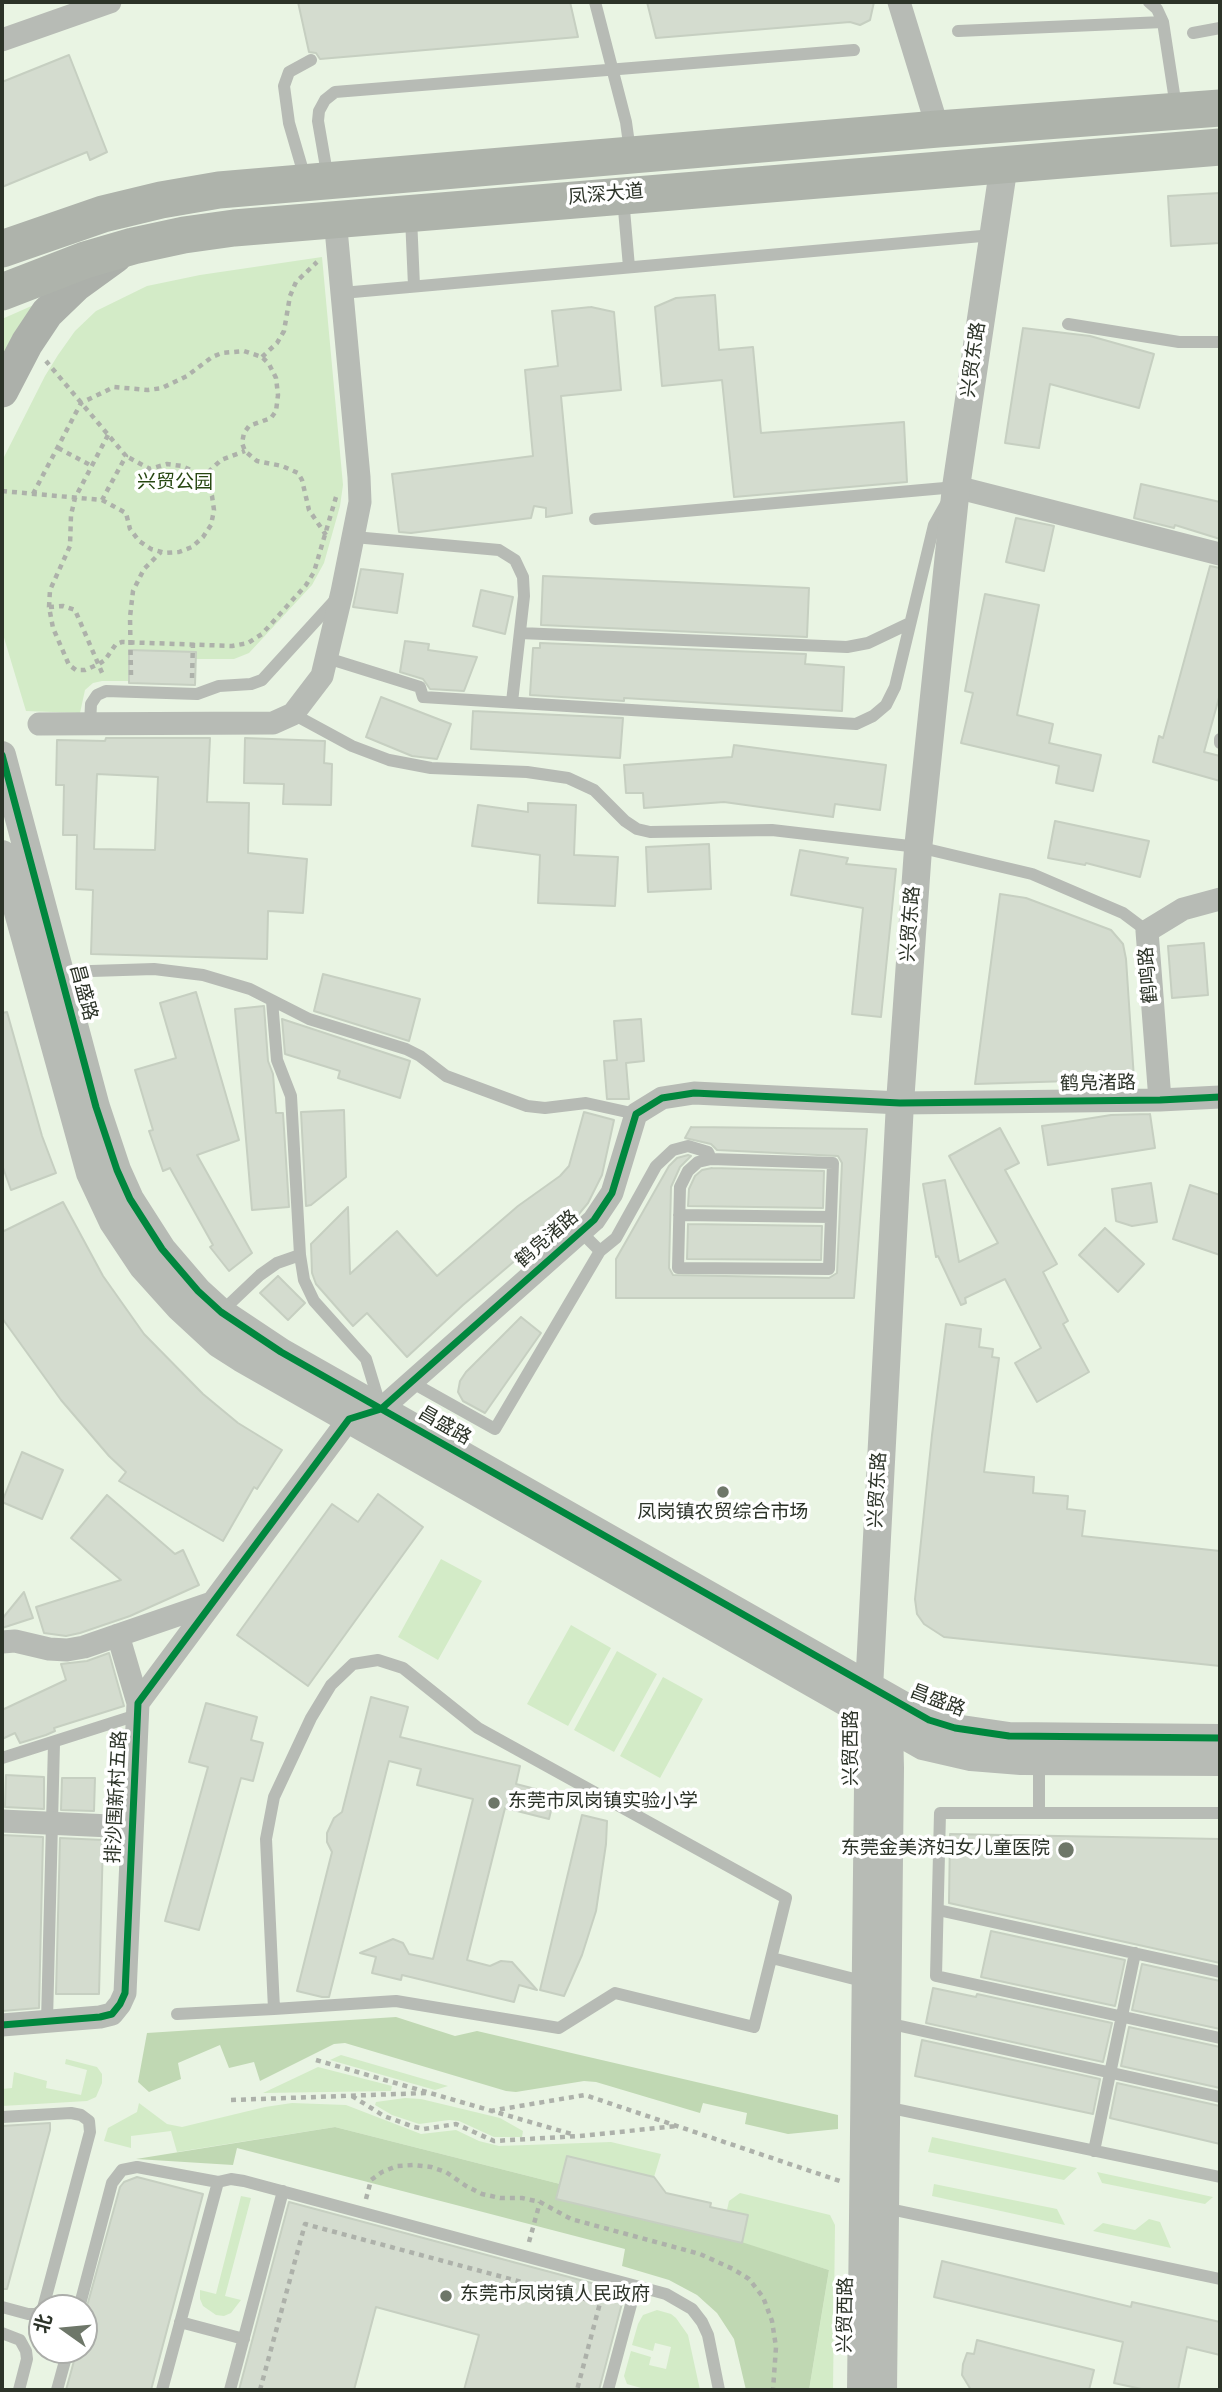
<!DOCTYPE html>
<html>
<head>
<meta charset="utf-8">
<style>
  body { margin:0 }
  #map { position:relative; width:1222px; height:2392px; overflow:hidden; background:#e9f4e3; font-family:"Source Sans 3","Noto Sans SC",sans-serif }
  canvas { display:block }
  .frame { position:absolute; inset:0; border:4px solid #2c3328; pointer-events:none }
  .north { position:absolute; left:28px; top:2294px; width:70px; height:70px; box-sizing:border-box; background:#fff; border:2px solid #abada9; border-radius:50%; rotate:285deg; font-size:19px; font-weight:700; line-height:28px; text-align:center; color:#2c3328 }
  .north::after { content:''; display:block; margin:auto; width:24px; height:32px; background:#6e7769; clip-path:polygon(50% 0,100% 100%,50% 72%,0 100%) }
</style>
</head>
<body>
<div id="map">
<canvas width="1222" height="2392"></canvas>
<div class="frame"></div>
<div class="north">北</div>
</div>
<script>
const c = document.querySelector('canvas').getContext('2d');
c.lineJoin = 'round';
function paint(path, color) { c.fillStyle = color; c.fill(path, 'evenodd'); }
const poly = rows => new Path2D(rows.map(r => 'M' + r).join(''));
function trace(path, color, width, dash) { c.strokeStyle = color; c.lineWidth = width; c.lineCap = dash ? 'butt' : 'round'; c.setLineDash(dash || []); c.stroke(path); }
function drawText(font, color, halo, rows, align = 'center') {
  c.font = font + ' "Source Sans 3","Noto Sans SC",sans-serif'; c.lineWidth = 7; c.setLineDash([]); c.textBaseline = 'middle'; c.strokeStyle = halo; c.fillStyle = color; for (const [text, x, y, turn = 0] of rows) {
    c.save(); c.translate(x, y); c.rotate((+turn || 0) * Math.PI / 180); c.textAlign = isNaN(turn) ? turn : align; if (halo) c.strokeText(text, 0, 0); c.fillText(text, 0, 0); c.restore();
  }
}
paint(poly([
  [322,257,343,485,340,506,324,563,312,585,249,653,234,659,196,659,196,652,130,650,129,681,102,681,93,683,85,690,80,713,26,711,2,631,2,461,45,376,58,355,75,331,96,311,147,286,200,275],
  [36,304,2,360,2,319],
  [441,1559,482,1581,438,1660,398,1637],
  [571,1625,611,1648,568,1726,527,1704],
  [617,1651,657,1674,614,1752,574,1730],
  [663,1677,703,1699,660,1778,620,1756],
  [341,2055,448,2086,435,2090,330,2060],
  [66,2059,97,2067,102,2074,102,2083,96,2097,87,2101,2,2106,2,2089,12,2088,14,2072,47,2081,46,2088,81,2095,87,2070,65,2064],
  [318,2067,392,2086,391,2091,263,2093],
  [405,2098,421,2099,500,2118,523,2131,522,2137,494,2137,459,2121,449,2120,419,2124,392,2115,375,2105,376,2102],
  [139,2103,167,2124,182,2127,265,2107,292,2103,346,2105,421,2134,456,2130,479,2141,499,2146,611,2142,661,2154,654,2177,567,2156,560,2184,335,2127,177,2152,171,2131,131,2136,131,2148,104,2141,108,2128,137,2112],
  [932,2137,1077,2168,1064,2180,928,2152],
  [1097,2172,1213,2197,1205,2204,1102,2183],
  [934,2184,1057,2209,1065,2225,932,2196],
  [740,2193,830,2215,835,2225,833,2390,809,2390,829,2270,742,2243,748,2215,727,2210,729,2201],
  [241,2196,251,2198,225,2296,241,2300,231,2313,224,2316,216,2315,203,2306,200,2299,200,2290,216,2294],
  [1149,2219,1160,2222,1171,2248,1093,2231,1103,2223,1135,2230],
  [657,2310,671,2314,676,2318,688,2335,700,2390,648,2390,627,2384,624,2376,631,2351,651,2357,649,2365,666,2369,671,2347,655,2343,653,2351,632,2345,638,2324,643,2315]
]), '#d3ebc7');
paint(poly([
  [396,2017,455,2036,477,2031,838,2115,838,2129,788,2134,745,2124,747,2113,703,2103,700,2113,596,2082,584,2081,516,2092,506,2091,345,2043,334,2044,260,2081,254,2062,229,2068,220,2045,178,2063,181,2079,149,2092,138,2082,147,2033],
  [335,2127,560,2184,829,2270,809,2390,746,2390,734,2339,717,2313,697,2295,669,2280,622,2266,625,2249,237,2148,233,2165,136,2159]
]), '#c0d8b3');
const building = poly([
  [298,2,570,2,578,37,320,59,316,53,309,52,298,2],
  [647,2,874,2,870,20,860,25,850,22,656,38,647,2],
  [69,55,107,152,90,160,87,152,2,187,2,82,69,55],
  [1220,193,1220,243,1171,246,1168,196,1220,193],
  [715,295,719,350,753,347,761,433,904,422,907,482,734,497,722,380,662,386,655,307,676,298,715,295],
  [591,307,614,312,621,390,561,396,572,513,546,517,546,508,534,506,531,518,411,533,399,532,392,474,533,456,525,370,558,366,552,311,591,307],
  [1023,328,1090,336,1154,354,1139,408,1050,384,1039,448,1005,443,1023,328],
  [1141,484,1220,502,1220,539,1175,525,1174,528,1134,518,1141,484],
  [1016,518,1054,526,1044,571,1006,562,1016,518],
  [1210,566,1220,568,1220,694,1204,752,1220,756,1220,781,1153,762,1159,736,1163,738,1210,566],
  [361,569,403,574,397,613,353,607,361,569],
  [543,576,809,588,807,637,541,625,543,576],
  [481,590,513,597,505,634,473,626,481,590],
  [985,594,1039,605,1017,715,1053,724,1049,743,1101,755,1093,791,1056,783,1059,766,961,743,973,693,965,691,985,594],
  [405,641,429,644,428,650,477,657,464,691,430,689,423,679,400,672,405,641],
  [540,643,806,654,805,664,844,667,842,711,624,698,624,701,530,695,533,648,540,648,540,643],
  [129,650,196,652,195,685,129,683,129,650],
  [381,697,451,724,437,759,412,756,366,737,381,697],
  [473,711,623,718,620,758,471,749,473,711],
  [106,738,210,738,207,802,249,803,248,853,307,859,303,913,268,911,267,959,91,954,93,890,76,889,77,835,63,835,64,785,56,785,57,740,105,741,106,738],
  [97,774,158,777,155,850,94,849,97,774],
  [245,738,325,741,324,763,332,764,331,805,283,804,284,784,244,783,245,738],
  [734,745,886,765,880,810,835,804,833,817,724,802,644,808,643,793,626,793,624,765,732,757,734,745],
  [528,803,576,805,574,855,618,857,615,906,538,903,540,855,472,846,478,805,528,812,528,803],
  [1055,821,1149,841,1140,877,1086,863,1085,865,1048,858,1055,821],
  [709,844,711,889,648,892,646,847,709,844],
  [800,850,848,858,846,864,896,869,881,1017,852,1014,863,908,791,895,800,850],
  [1000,894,1026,898,1111,930,1123,944,1126,959,1134,1079,975,1084,1000,894],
  [1204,943,1208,995,1172,998,1168,946,1204,943],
  [323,974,420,999,409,1041,314,1011,323,974],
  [196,992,239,1140,197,1155,252,1253,229,1271,210,1247,213,1245,170,1168,163,1171,149,1131,153,1130,135,1070,176,1058,160,1003,196,992],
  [264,1006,268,1061,273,1074,276,1113,283,1113,289,1207,252,1210,235,1009,264,1006],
  [7,1012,42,1136,56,1173,11,1190,2,1165,2,1013,7,1012],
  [282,1019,410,1061,400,1098,338,1078,340,1071,285,1054,282,1019],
  [641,1019,644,1061,626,1063,629,1099,607,1099,604,1061,617,1060,614,1021,641,1019],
  [344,1110,346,1177,311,1205,306,1206,301,1112,344,1110],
  [584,1112,614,1120,602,1175,588,1203,578,1215,538,1241,463,1305,407,1357,367,1313,353,1326,316,1284,312,1273,311,1244,348,1207,350,1274,397,1231,437,1276,518,1206,560,1176,569,1166,584,1112],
  [1150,1114,1155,1148,1048,1165,1042,1126,1111,1115,1150,1114],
  [691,1127,867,1129,854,1298,616,1298,616,1259,669,1166,677,1158,688,1155,691,1156,680,1167,671,1187,669,1268,673,1275,829,1278,837,1273,842,1163,838,1156,717,1150,711,1144,685,1138,691,1127],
  [1000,1128,1019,1163,1005,1170,1057,1264,1043,1272,1068,1321,1063,1324,1089,1372,1037,1402,1015,1363,1041,1348,1005,1279,965,1298,966,1303,961,1305,938,1256,936,1257,923,1184,945,1180,959,1262,998,1243,949,1156,1000,1128],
  [712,1168,824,1171,823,1208,688,1206,689,1189,695,1176,702,1170,712,1168],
  [1151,1183,1157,1222,1132,1226,1116,1221,1112,1189,1151,1183],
  [1190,1185,1220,1195,1220,1255,1173,1239,1190,1185],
  [63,1202,103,1276,144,1334,203,1394,238,1423,282,1450,257,1489,254,1487,223,1541,119,1481,126,1472,109,1456,61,1400,2,1318,2,1232,63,1202],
  [688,1224,822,1226,821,1260,687,1259,688,1224],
  [1105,1228,1144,1264,1118,1292,1079,1255,1105,1228],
  [278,1276,305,1303,288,1320,260,1293,278,1276],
  [521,1317,541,1333,485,1413,463,1401,458,1392,460,1381,466,1372,521,1317],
  [946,1324,981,1329,979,1347,993,1349,992,1357,999,1358,984,1472,1034,1477,1033,1493,1068,1496,1067,1509,1085,1511,1082,1536,1220,1551,1220,1666,944,1637,924,1624,917,1614,915,1599,932,1435,946,1324],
  [22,1452,63,1470,42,1519,2,1502,22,1452],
  [378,1494,423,1527,308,1686,237,1635,332,1504,358,1522,378,1494],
  [107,1495,175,1554,183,1550,199,1585,130,1616,80,1633,66,1636,44,1633,36,1607,121,1580,71,1538,107,1495],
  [24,1592,33,1618,2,1628,2,1619,24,1592],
  [109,1653,124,1706,54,1728,55,1731,46,1735,20,1743,15,1733,2,1739,2,1710,66,1680,61,1664,87,1661,109,1653],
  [371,1697,408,1707,400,1737,520,1766,516,1784,555,1794,549,1819,505,1808,467,1960,490,1966,501,1961,512,1962,537,1990,519,1985,514,2002,402,1975,401,1980,372,1973,376,1957,360,1953,393,1939,403,1943,409,1954,433,1959,473,1799,417,1785,421,1769,389,1761,329,1997,322,1997,297,1991,332,1852,327,1842,327,1833,334,1818,342,1812,371,1697],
  [206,1703,257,1717,251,1740,263,1743,253,1781,241,1778,199,1930,165,1921,208,1767,189,1762,206,1703],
  [6,1775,44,1777,44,1809,5,1807,6,1775],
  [62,1778,95,1778,94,1811,61,1810,62,1778],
  [582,1815,607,1821,606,1844,596,1911,582,1955,564,1996,540,1990,582,1815],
  [950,1834,1220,1839,1220,1963,949,1903,950,1834],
  [2,1835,43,1837,39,2008,2,2011,2,1835],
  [60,1838,103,1840,99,1994,56,1994,60,1838],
  [991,1931,1125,1960,1115,2006,981,1977,991,1931],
  [1142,1964,1220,1981,1220,2029,1132,2010,1142,1964],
  [933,1988,976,1997,977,1994,1112,2023,1103,2062,926,2023,933,1988],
  [1129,2027,1220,2047,1220,2088,1121,2066,1129,2027],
  [922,2040,1100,2079,1093,2114,915,2076,922,2040],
  [1117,2083,1220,2106,1220,2144,1110,2118,1117,2083],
  [50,2123,50,2130,7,2289,2,2289,2,2126,50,2123],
  [567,2156,654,2177,666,2193,711,2203,710,2207,748,2215,742,2243,556,2199,567,2156],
  [137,2177,203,2194,151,2390,66,2390,77,2350,84,2350,84,2317,120,2187,124,2182,137,2177],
  [289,2202,625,2292,599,2390,464,2390,479,2335,376,2307,354,2390,239,2390,289,2202],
  [942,2261,1131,2307,1132,2302,1220,2322,1220,2355,1187,2347,1178,2390,1146,2390,1114,2383,1123,2342,934,2297,942,2261],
  [977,2340,1094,2370,1089,2390,971,2390,962,2375,963,2364,967,2353,974,2354,977,2340]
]);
paint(building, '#d4dccf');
trace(building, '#c6cfc1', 2);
trace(poly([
  [262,357,277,343,284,331,290,296,296,282,317,262],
  [108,435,75,498,71,515,70,546,50,590,49,607,53,628,69,665,76,670,85,670,99,664,105,660,116,644,122,642,232,646,248,643,262,634,306,585,314,572,336,497],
  [58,448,92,466],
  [201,479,221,460,245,451],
  [2,491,102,500,126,456,46,361],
  [33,494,81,403,114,387,148,390,162,388,187,376,212,357,222,353,244,351,262,357,269,364,276,378,278,395,276,411,271,418,249,426,244,433,242,443,245,451,257,461,282,466,298,473,302,480,309,510,326,535],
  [102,500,126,513,130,529,139,541,151,549,165,553,179,552,192,547,203,537,211,525,214,510,212,496,205,482,195,472,182,466,167,464,150,469,126,456],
  [49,607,63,606,75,610,103,675],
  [131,675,130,617,133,591,144,569,161,552],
  [192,678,193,643],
  [316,2060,575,2135],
  [352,2096,384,2116,414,2127,424,2129,456,2124,494,2141,580,2136,677,2126],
  [231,2100,426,2093],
  [490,2111,585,2095,840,2181],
  [366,2199,371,2180,382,2172,397,2166,414,2165,431,2167,446,2172,466,2186,482,2194,500,2198,522,2198,540,2202,571,2219,700,2254,733,2269,749,2279,763,2297,772,2321,776,2347,773,2390],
  [529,2242,540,2202],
  [260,2390,305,2224,600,2303,577,2390]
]), '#adb1aa', 4.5, [5, 5]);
trace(poly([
  [595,2,626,122,630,151],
  [1149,2,1157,9,1163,22,1176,107],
  [958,31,1163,22],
  [1193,33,1220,28],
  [305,178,289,123,284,86,289,72,311,60],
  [328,179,318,121,319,111,325,100,335,92,854,50],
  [623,198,629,267],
  [411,217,414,286],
  [342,293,993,235],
  [1068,324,1179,342,1220,342],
  [595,519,956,487],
  [354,537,499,550,515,560,523,577,524,596,512,702],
  [520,633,847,647,868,643,910,623],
  [327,658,420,687,423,697,856,724,873,716,886,705,895,687,934,525,947,502],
  [293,714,352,746,389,760,431,768,527,772,568,778,594,790,625,821,637,829,650,832,772,830,918,847,1032,874,1123,913,1147,931],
  [90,724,91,704,97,695,106,691,197,694,219,686,251,684,262,680,335,600],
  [1220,739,1220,743],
  [60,972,154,969,203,975,250,989,309,1019,406,1049,420,1056,446,1076,527,1106,545,1108,586,1103,636,1114],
  [272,1001,277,1060,291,1096,300,1255,304,1280,314,1301,366,1359,380,1405],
  [679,1215,831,1217],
  [581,1232,600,1251,616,1238,656,1166,673,1150,688,1146,708,1152,711,1159,833,1163,829,1269,678,1268,680,1187,688,1171,698,1162,711,1159],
  [221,1312,260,1275,277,1263,300,1255],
  [411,1382,495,1429,600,1251],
  [2,1758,137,1715],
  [1039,1813,1039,1760],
  [1220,1813,940,1813,936,1976,1220,2038],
  [938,1910,1220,1972],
  [772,1958,866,1982],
  [177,2014,274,2009,396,2001,559,2028,615,1993,754,2027,786,1898,478,1728,403,1668,378,1660,353,1664,331,1685,311,1718,274,1797,266,1839,274,2009],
  [47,2021,54,1743],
  [887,2023,1220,2097],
  [886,2107,1220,2177],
  [2,2117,71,2113,81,2115,89,2121,90,2132,43,2308],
  [1094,2151,1135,1953],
  [885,2208,1220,2279],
  [2,2307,28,2314,36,2314,42,2310],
  [79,2308,112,2183,122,2170,137,2167,218,2182,231,2179,244,2181,666,2294,692,2309,702,2322,708,2335,719,2390],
  [180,2322,244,2339],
  [2,2333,20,2340,26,2351,27,2359,19,2390],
  [57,2390,68,2350],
  [162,2390,218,2182],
  [230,2390,283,2191],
  [608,2390,636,2286]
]), '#b7bbb5', 12);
trace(poly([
  [899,2,938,129],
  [2,40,110,2],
  [956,487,1220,554],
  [39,724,273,723,293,714,322,676,342,592,360,502,359,477,335,218],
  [1160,1100,1147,931,1183,909,1220,899],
  [118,1635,138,1703],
  [2,1642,15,1641,49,1649,67,1650,84,1647,212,1603],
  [2,1821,132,1827],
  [2,2025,100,2017,112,2014,120,2004,125,1993,138,1703,349,1419,381,1409,594,1220,612,1193,636,1114,662,1098,694,1093,900,1103,1160,1100,1220,1097]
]), '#b7bbb5', 23);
trace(poly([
  [2,755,96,1107,117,1170,130,1199,162,1249,198,1291,221,1312,281,1352,929,1720,955,1728,1009,1736,1220,1738],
  [2,854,90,1173,113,1222,143,1267,179,1307,219,1344,241,1358,923,1746,971,1757,1021,1761,1220,1762],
  [869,1688,900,1103,918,849,956,487,1004,164],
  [882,1712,889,1727,890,1768,883,2390],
  [861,2390,869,1700]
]), '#b7bbb5', 28);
trace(poly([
  [2,391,27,343,47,313,75,286,115,257]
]), '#acb0aa', 33);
trace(poly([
  [2,249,103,214,161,200,219,190,938,129,1220,108],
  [2,292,85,260,133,246,184,235,234,228,1220,147]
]), '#aeb3ab', 37);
trace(poly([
  [2,755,96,1107,117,1170,130,1199,162,1249,198,1291,221,1312,281,1352,929,1720,955,1728,1009,1736,1220,1738],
  [2,2025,100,2017,112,2014,120,2004,125,1993,138,1703,349,1419,381,1409,594,1220,612,1193,636,1114,662,1098,694,1093,900,1103,1160,1100,1220,1097]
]), '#00873e', 7);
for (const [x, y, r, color] of [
  [723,1492,7,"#6e7769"],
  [494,1803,7,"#6e7769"],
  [1066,1850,9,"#6e7769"],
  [446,2296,7,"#6e7769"]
]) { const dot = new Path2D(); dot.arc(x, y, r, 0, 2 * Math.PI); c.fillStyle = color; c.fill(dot); trace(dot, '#fff', 2.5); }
drawText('19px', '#2c3328', '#fff', [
  ["凤深大道",606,196,-5],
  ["兴贸东路",975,360,-82],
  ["兴贸东路",912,924,-86],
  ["鹤鸣路",1150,975,-95],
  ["昌盛路",82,993,75],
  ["鹤凫渚路",1098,1085,-1],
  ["鹤凫渚路",548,1240,-41],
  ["昌盛路",444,1427,30],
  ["兴贸东路",879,1490,-87],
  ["昌盛路",937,1702,21],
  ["兴贸西路",853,1748,-90],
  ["排沙围新村五路",118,1797,-87],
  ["兴贸西路",847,2315,-89]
]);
drawText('19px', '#274711', '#fff', [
  ["兴贸公园",175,484]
]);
drawText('19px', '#2c3328', '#fff', [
  ["凤岗镇农贸综合市场",723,1514,"center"],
  ["东莞市凤岗镇实验小学",508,1803],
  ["东莞金美济妇女儿童医院",1050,1850,"right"],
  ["东莞市凤岗镇人民政府",460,2296]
], 'left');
</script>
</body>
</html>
